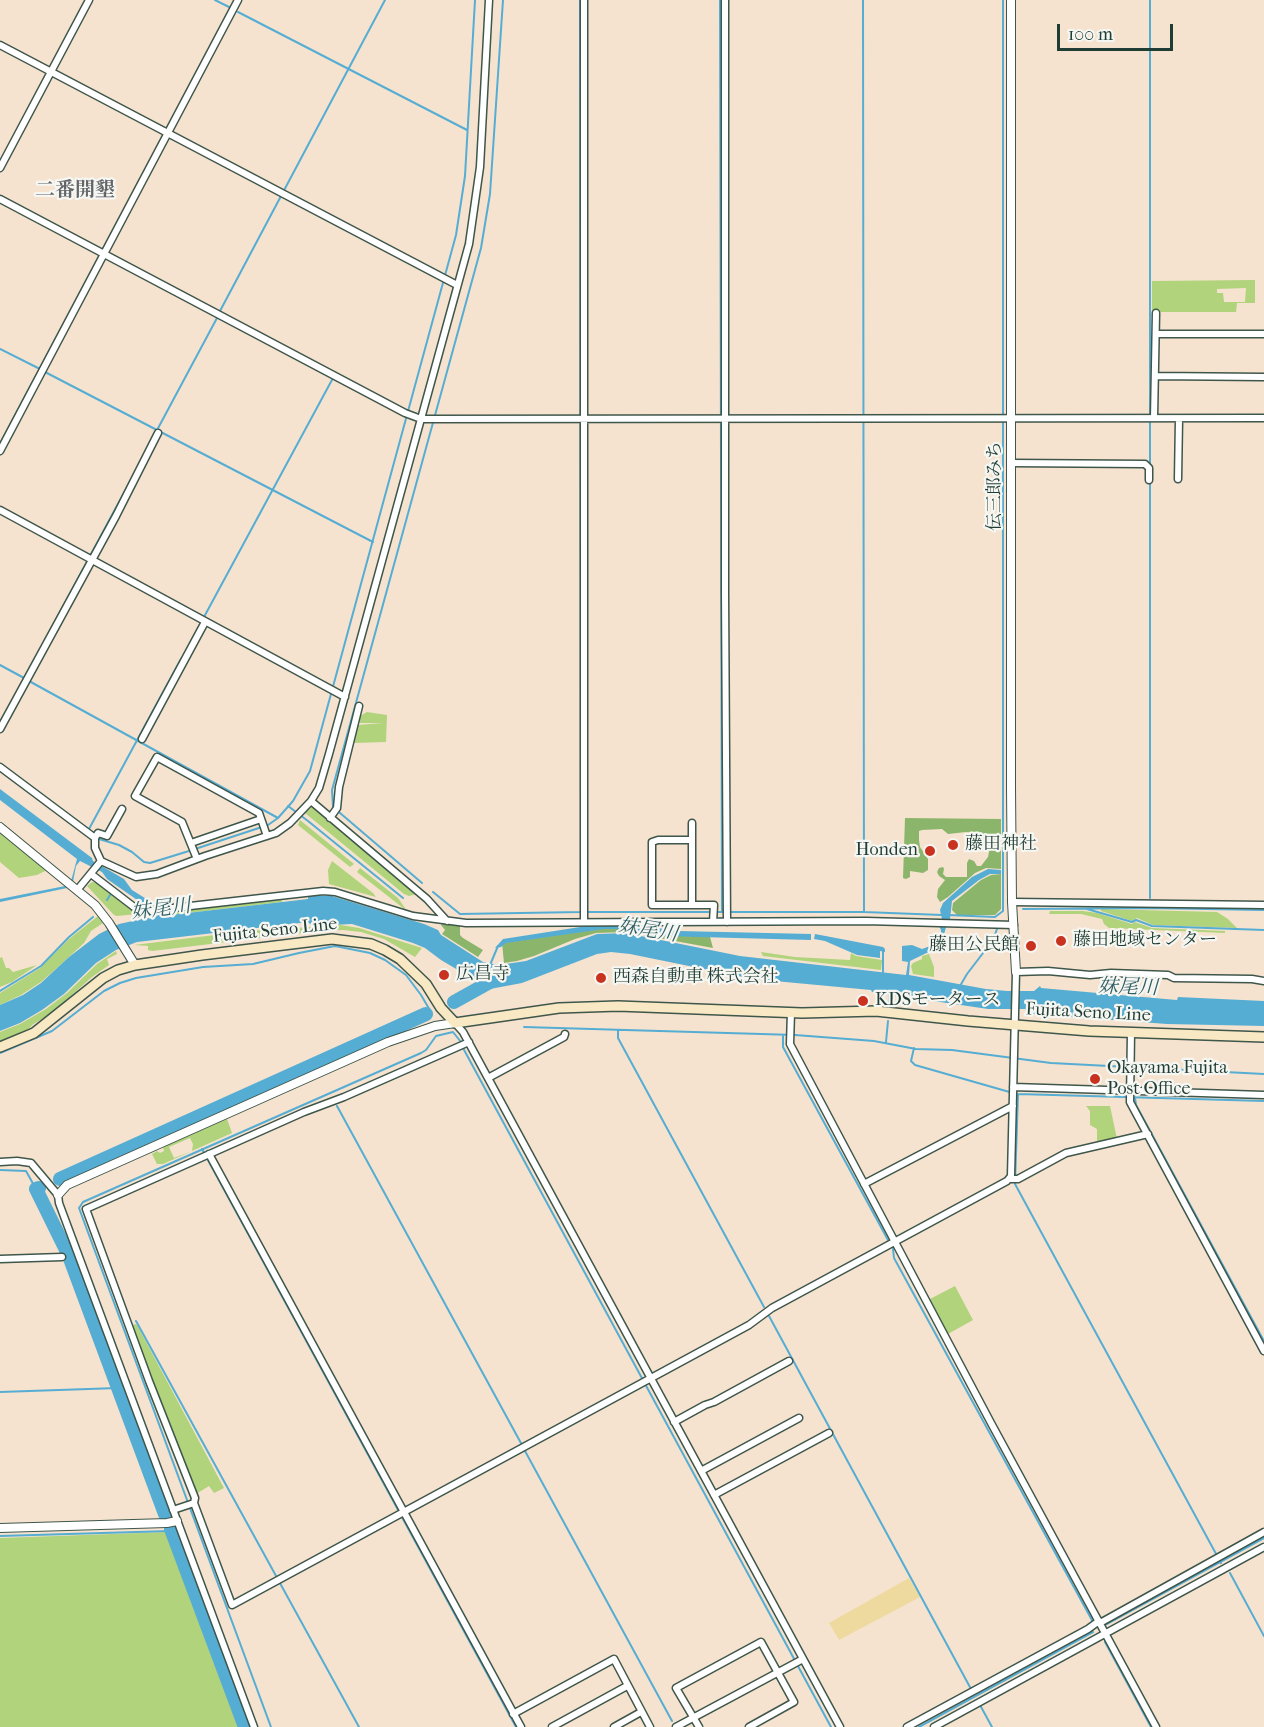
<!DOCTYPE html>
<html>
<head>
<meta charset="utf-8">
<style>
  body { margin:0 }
  #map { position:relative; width:1264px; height:1727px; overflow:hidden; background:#f5e3cf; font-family:"IM FELL French Canon",serif }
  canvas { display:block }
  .scale { position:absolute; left:1057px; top:24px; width:116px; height:27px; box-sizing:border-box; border:3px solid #1f3d34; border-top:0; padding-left:8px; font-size:18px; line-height:21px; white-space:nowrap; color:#1f3d34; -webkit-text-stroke:4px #f6f6f2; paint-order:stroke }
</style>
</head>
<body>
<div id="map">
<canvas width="1264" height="1727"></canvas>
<div class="scale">100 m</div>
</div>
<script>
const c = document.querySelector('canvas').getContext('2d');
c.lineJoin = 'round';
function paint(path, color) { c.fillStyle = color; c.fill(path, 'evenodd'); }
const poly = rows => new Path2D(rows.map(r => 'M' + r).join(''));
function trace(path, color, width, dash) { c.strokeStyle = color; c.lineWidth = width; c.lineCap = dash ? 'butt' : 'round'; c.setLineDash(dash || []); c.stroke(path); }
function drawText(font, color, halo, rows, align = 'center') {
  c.font = font + ' "IM FELL French Canon","Noto Serif JP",serif'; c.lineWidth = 4.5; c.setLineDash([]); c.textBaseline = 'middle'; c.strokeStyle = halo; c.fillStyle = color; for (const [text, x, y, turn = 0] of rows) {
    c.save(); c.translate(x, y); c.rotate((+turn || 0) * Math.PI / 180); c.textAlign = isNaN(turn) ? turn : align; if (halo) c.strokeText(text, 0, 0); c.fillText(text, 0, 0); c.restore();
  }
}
paint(poly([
  [1255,280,1255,303,1237,303,1236,312,1152,312,1152,281],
  [1246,288,1245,302,1224,302,1223,293,1217,293,1217,289],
  [367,712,387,715,386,742,353,743,357,725,383,723,360,723,360,716],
  [312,807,315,808,417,894,409,896,404,894,305,813],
  [300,820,354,864,350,867,298,825],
  [0,832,47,870,37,875,19,878,0,862],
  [332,861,373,893,376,897,329,884,328,870],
  [360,868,398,898,407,911,357,872],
  [92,882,98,883,139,914,116,916,113,914,87,886],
  [281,898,282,902,162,916,162,914,156,913],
  [1101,909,1217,912,1228,919,1237,928,1153,925,1137,918,1132,921,1101,911],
  [1050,911,1083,911,1097,913,1132,924,1135,922,1152,928,1225,931,1225,933,1109,928,1104,924,1102,919,1081,914,1049,914],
  [98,916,103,923,91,931,84,943,57,968,41,982,21,995,0,1005,0,993,40,968,69,939],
  [341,925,359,928,422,948,415,957,384,939,361,932,343,930,319,931,152,951,148,950,148,946,134,945,247,931],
  [116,951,117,954,107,959,109,965,92,977,52,1013,32,1025,25,1035,0,1045,0,1032,20,1024,46,1009,67,993,97,964],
  [761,952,795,957,850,960,851,953,856,956,882,960,881,970,763,956],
  [929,954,934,967,934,977,913,974,911,966,913,963,922,959,922,956],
  [2,957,6,968,9,968,13,972,37,965,12,982,0,987,0,958],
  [1086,1106,1110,1106,1117,1139,1097,1144,1097,1129,1090,1125,1090,1111],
  [227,1119,232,1133,163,1164,157,1164,152,1154,157,1151,160,1153,164,1151,163,1147],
  [190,1138,193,1144,192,1151,174,1158,169,1147],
  [955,1286,973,1320,948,1334,930,1299],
  [135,1324,137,1325,224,1488,214,1493,209,1486,196,1494,131,1326],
  [169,1532,241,1727,0,1727,0,1538]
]), '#b0d37c');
paint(poly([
  [905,818,1001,819,1001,869,986,868,975,873,948,897,940,902,937,897,938,889,945,880,939,876,937,872,939,868,943,867,944,869,943,874,946,877,967,877,967,863,969,859,974,861,977,866,981,866,988,857,990,847,978,833,966,832,948,834,942,829,922,830,919,831,919,840,920,847,928,859,928,870,923,873,910,871,910,877,906,879,903,878],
  [1001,874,1001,909,995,915,957,915,952,910,953,903,981,880,991,875],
  [442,923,460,925,460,935,463,938,483,950,478,957,442,934,445,930,441,925],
  [607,928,710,937,713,948,626,932,596,933,575,939,534,956,517,961,504,963,502,943]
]), '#8cb56c');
paint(poly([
  [909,1578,920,1597,839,1640,829,1623]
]), '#eeda9e');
paint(poly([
  [0,789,92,858,93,861,124,879,132,890,148,900,156,915,162,915,162,916,308,899,308,895,332,896,424,924,438,930,441,935,483,962,499,965,526,961,597,934,626,933,740,956,906,975,908,962,902,961,902,946,912,945,922,949,933,945,941,936,941,930,939,926,946,927,941,946,910,961,909,975,986,989,1007,991,1034,991,1040,986,1041,988,1177,1000,1178,997,1264,1001,1264,1026,1167,1024,1033,1014,1025,1009,988,1009,872,992,871,990,753,979,630,954,611,952,597,954,522,983,490,989,441,960,425,948,413,943,352,924,312,926,308,922,137,942,116,950,96,963,64,994,42,1010,20,1023,0,1031,0,1005,23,995,41,983,69,957,99,934,119,924,151,917,143,904,107,879,102,872,80,861,76,866,72,887,0,902,0,899,70,885,77,859,0,800],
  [988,869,1001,870,1001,874,990,874,979,880,952,901,950,919,942,919,940,910,943,903,972,877],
  [628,924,679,931,811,934,811,940,699,937,665,936,623,929,604,929,506,943,501,947,495,948,503,939,593,925],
  [815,934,883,947,885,949,885,952,880,951,880,958,857,955,825,941,814,939]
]), '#56add3');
trace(poly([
  [215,0,231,8],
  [580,0,581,912],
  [720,0,722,912],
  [863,0,864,912],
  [1150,0,1150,468],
  [238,12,467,130],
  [220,311,385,0],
  [0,349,40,369],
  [45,372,373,542],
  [156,432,217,318],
  [0,444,144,172],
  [1150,480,1150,898],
  [204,617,333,378],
  [0,665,24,678],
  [29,681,278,818],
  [16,694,141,461],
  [288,806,308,821,403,898],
  [89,829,181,659],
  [99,839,119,845,132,852,144,862,150,863,189,851,268,825,278,818,293,801,310,771,456,235,465,176,475,0],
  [422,883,333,807,332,790,481,248,490,194,503,0],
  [433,892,460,914,581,912,864,912,942,915],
  [107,900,110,895],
  [1023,909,1150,908,1264,910],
  [1087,909,1132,922,1136,920,1152,926,1264,930],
  [948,915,995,917,1003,911,1003,0],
  [490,965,498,946],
  [883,974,883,950],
  [960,986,967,974,993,940,997,929],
  [0,991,41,966,69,937,93,917],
  [889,1004,889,992],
  [524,1027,795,1035,874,1041,916,1049,952,1050,1051,1063,1264,1074],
  [618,1030,618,1038,764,1307],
  [783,1035,783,1047,888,1240],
  [886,1042,888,1021],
  [463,1048,831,1727],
  [914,1048,911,1061,915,1065,1013,1093],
  [0,1053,52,1031,104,991,120,983,136,978,203,967,253,964,299,953,335,946,370,953,385,960,406,975,421,995,431,1012],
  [1018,1094,1015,1184,1221,1563],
  [1018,1094,1264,1101],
  [1135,1098,1136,1105,1264,1341],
  [337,1106,522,1445],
  [202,1149,516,1727],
  [0,1170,26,1171,36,1189],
  [893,1249,894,1258,1093,1622],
  [769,1316,971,1689],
  [136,1321,359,1727],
  [0,1392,118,1388],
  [525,1451,672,1721],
  [0,1536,171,1531],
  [1230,1573,1264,1636],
  [1103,1626,1264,1538],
  [1105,1642,1151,1727],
  [980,1705,992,1727],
  [271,1727,79,1208,83,1202,421,1053,426,1050,436,1036,453,1032,461,1042],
  [919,1727,1093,1632]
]), '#56add3', 2);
trace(poly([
  [454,1002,499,977],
  [60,1179,426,1014],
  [39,1188,36,1189,69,1256,165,1514],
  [171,1529,245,1727]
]), '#56add3', 14);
const minor = poly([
  [584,0,584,922],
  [725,0,725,592,727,922],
  [0,45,457,285],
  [0,168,89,0],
  [0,199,405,413,421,419,1264,418],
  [1156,334,1264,334],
  [1155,376,1264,377],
  [1154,418,1156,313],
  [0,451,238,0],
  [1011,463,1145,464,1149,468,1149,480],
  [1178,479,1179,419],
  [0,510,345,697],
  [0,729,116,516,158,433],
  [142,739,205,622],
  [0,767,95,838,95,848,101,861,136,877,157,874,205,856,276,833,290,823,311,801,427,899,447,921],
  [311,801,319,788,329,754,469,244,480,167,489,0],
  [330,818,337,808,339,787,359,706],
  [692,823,692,905],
  [95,838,98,833,107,836,122,809],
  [692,840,658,840,652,842,652,905,714,905,713,922],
  [191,843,261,819],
  [197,859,182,822,135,796,157,757,259,813,267,836],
  [91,874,134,907,146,911,323,891,335,892,413,916,466,923,866,921,1014,925],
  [78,889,101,861],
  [1012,902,1264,905],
  [791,1012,790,1044,991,1423,1156,1727],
  [455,1023,463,1032,840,1727],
  [1131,1032,1130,1102,1264,1351],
  [469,1042,344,1097,304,1112,86,1209,149,1381,195,1498,194,1503,232,1605,749,1325,772,1308,1007,1181,1011,1176,1016,972,1048,971,1090,975,1111,973,1168,975,1174,978,1252,979,1264,981],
  [488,1078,564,1037,565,1034],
  [1013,1087,1264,1095],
  [209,1154,521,1727],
  [0,1162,17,1161,31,1163,58,1195,59,1203,254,1727],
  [1009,1179,1018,1179,1066,1153,1148,1134],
  [864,1184,1013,1106],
  [0,1259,62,1257],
  [674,1422,705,1405,714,1402,789,1361],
  [701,1471,799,1418],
  [714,1495,829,1433],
  [173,1510,194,1503],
  [1100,1623,1264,1532],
  [513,1714,614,1659,650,1727],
  [552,1727,627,1686],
  [614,1727,641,1712],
  [676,1727,803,1659],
  [699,1727,676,1688,761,1642,794,1702,749,1727],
  [907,1727,1088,1629,1099,1621],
  [934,1727,1264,1547]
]);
const tertiary = poly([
  [1011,0,1011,788,1012,902,1016,972],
  [0,827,95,905,109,923,135,965],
  [58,1195,67,1185,388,1042,435,1026,455,1023],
  [0,1528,167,1523,177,1521]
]);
const secondary = poly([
  [0,1047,34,1033,103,978,118,970,135,965,202,955,332,939,371,944,385,950,400,959,426,984,441,1008,455,1023,559,1008,618,1006,802,1013,876,1011,968,1021,1089,1031,1264,1037]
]);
trace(minor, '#3f564b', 9);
trace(tertiary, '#3f564b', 10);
trace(secondary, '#3f564b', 12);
trace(minor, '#fff', 6);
trace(tertiary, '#fff', 8);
trace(secondary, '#f8e8c3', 9);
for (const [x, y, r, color] of [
  [953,845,6,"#c8321e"],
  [930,851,6,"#c8321e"],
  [1061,941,6,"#c8321e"],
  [1031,946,6,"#c8321e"],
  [444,975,6,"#c8321e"],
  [601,978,6,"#c8321e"],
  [863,1001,6,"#c8321e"],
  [1095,1079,6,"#c8321e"]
]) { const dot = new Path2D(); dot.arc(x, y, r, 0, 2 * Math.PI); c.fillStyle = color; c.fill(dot); trace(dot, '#f6f6f2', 2); }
drawText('18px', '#1f3d34', '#f6f6f2', [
  ["伝三郎みち",996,486,-90],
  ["Fujita Seno Line",275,931,-6],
  ["Fujita Seno Line",1088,1013,3]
]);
drawText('18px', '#1f3d34', '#f6f6f2', [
  ["藤田神社",965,845],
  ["Honden",918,851,"right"],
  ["藤田地域センター",1073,941],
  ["藤田公民館",1019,946,"right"],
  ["広昌寺",456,975],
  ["西森自動車 株式会社",613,978],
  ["KDSモータース",875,1001],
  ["Okayama Fujita",1107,1069],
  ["Post Office",1107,1090]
], 'left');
drawText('bold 20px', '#636569', '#f6f6f2', [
  ["二番開墾",75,191]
]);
drawText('italic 20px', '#305f64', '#f6f6f2', [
  ["妹尾川",161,910,-7],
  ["妹尾川",648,931,9],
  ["妹尾川",1128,988,2]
]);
</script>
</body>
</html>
